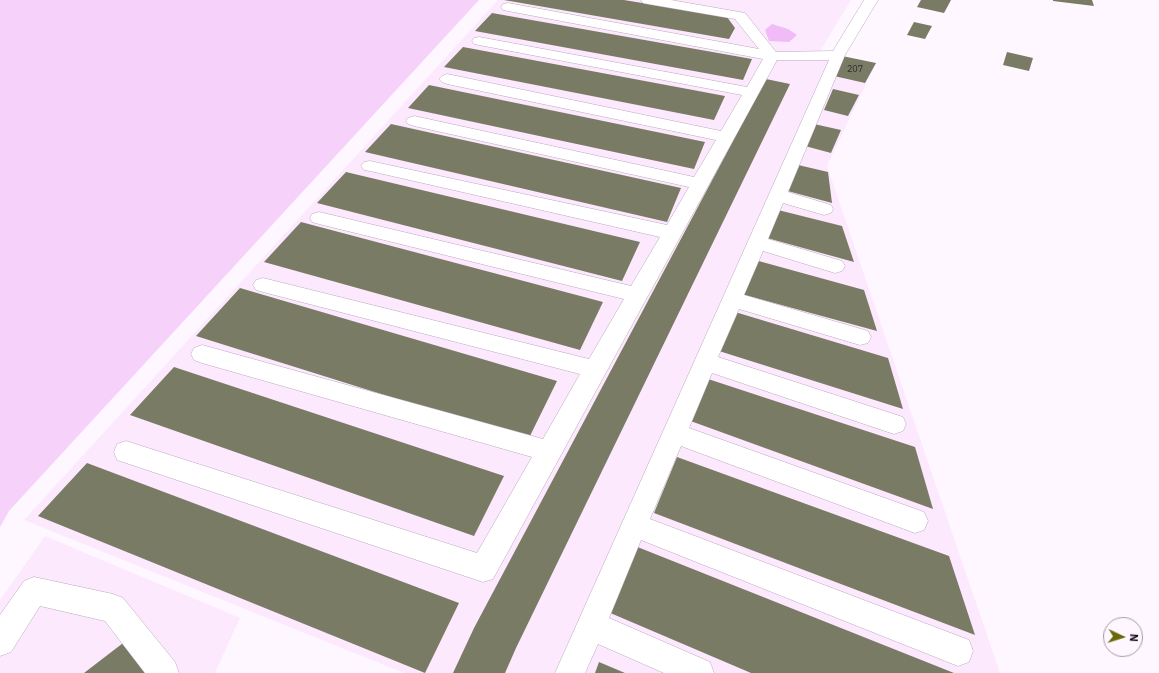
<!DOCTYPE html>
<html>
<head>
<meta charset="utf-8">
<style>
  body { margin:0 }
  #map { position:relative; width:1159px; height:673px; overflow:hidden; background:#fef7ff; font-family:"IBM Plex Sans",sans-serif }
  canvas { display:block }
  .north { position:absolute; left:1103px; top:617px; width:40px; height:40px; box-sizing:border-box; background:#fef7ff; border:1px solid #a29ba3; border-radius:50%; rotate:94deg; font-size:11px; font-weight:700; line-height:16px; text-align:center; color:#171218 }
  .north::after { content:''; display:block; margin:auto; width:14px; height:18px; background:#696905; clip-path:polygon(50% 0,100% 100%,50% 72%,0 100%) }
</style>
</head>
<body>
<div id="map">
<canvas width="1159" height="673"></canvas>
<div class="north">N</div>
</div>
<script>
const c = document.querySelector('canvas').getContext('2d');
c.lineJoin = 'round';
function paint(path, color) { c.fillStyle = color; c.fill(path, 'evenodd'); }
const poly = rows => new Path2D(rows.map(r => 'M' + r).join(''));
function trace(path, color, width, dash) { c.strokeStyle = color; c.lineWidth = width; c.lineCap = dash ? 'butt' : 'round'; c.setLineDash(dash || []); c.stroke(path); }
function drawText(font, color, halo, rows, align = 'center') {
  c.font = font + ' "IBM Plex Sans",sans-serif'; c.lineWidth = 3; c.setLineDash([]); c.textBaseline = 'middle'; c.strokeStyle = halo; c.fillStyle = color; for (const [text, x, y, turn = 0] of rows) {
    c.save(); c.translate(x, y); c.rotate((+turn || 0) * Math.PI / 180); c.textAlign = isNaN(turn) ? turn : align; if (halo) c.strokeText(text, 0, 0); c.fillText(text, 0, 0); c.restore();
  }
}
paint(poly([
  [498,0,851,0,820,51,876,63,827,166,1000,673,404,673,24,520],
  [45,536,240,618,215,673,0,673,0,600]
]), '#fce9fe');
paint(poly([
  [0,0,479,0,9,511,0,527]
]), '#f6d2fb');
paint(poly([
  [772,24,788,29,797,35,789,42,769,41,765,30]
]), '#f0bbf7');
paint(poly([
  [504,0,624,0,727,17,735,28,729,39],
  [921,0,951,0,944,13,917,7],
  [1053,0,1092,0,1094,6,1053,1],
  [492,13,752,59,743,80,475,31],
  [914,22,932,26,925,39,907,35],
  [463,47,725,96,714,120,444,67],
  [1007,52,1033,58,1029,71,1003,65],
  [842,56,876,63,865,83,834,76],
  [766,79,790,84,516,648,505,673,453,673,474,628],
  [429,85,705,142,694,169,408,108],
  [833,89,859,95,848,116,824,110],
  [391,124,681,188,667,222,365,152],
  [814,124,841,130,831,153,805,146],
  [794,164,828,172,832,203,784,190],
  [346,172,640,242,622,281,317,203],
  [778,210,842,226,854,262,767,238],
  [301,222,603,302,580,350,264,262],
  [755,260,864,290,877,331,741,294],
  [240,288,557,381,528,440,196,336],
  [735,312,888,358,903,409,719,351],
  [174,367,504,476,474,536,130,415],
  [702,377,915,447,933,509,685,419],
  [677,457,949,556,975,635,654,513],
  [87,463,459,603,425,673,38,516],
  [635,546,954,673,751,673,608,612],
  [127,640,148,673,84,673],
  [599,662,625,673,595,673]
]), '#7a7b65');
const minor = poly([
  [641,0,671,0,745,13,776,52,833,51,864,0,878,0,845,55,788,192,831,205,833,209,831,213,824,215,783,203,768,239,842,261,845,266,842,271,835,273,763,251,744,295,868,331,871,337,868,343,860,345,739,309,718,357,903,417,906,424,903,431,894,434,712,373,689,428,924,512,928,521,924,530,915,533,681,446,650,519,969,640,973,651,969,662,958,666,641,540,609,618,710,662,714,673,664,673,598,644,585,673,555,673,829,60,777,60,493,579,483,582,117,460,114,452,117,444,126,441,477,553,532,457,202,363,194,360,191,354,194,348,202,345,543,439,580,374,263,292,256,290,253,285,256,280,263,278,589,359,624,299,319,224,312,222,310,218,312,214,319,212,631,286,660,237,370,171,364,170,361,166,364,162,370,161,667,225,689,187,414,126,408,124,406,121,408,118,414,116,694,177,716,140,447,84,442,82,439,79,442,76,447,74,721,131,742,95,479,45,474,44,472,41,474,38,479,37,747,87,763,59,508,11,503,10,501,7,503,4,508,3,759,49,735,19,648,4,643,3,641,0],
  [34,577,113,594,123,598,175,662,179,673,145,673,105,621,40,606,11,652,0,656,0,615,24,581,34,577]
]);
trace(minor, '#bbaabd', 1);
paint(minor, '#fff');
drawText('9px', '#302c2b', null, [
  ["207",855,69]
]);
</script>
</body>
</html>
